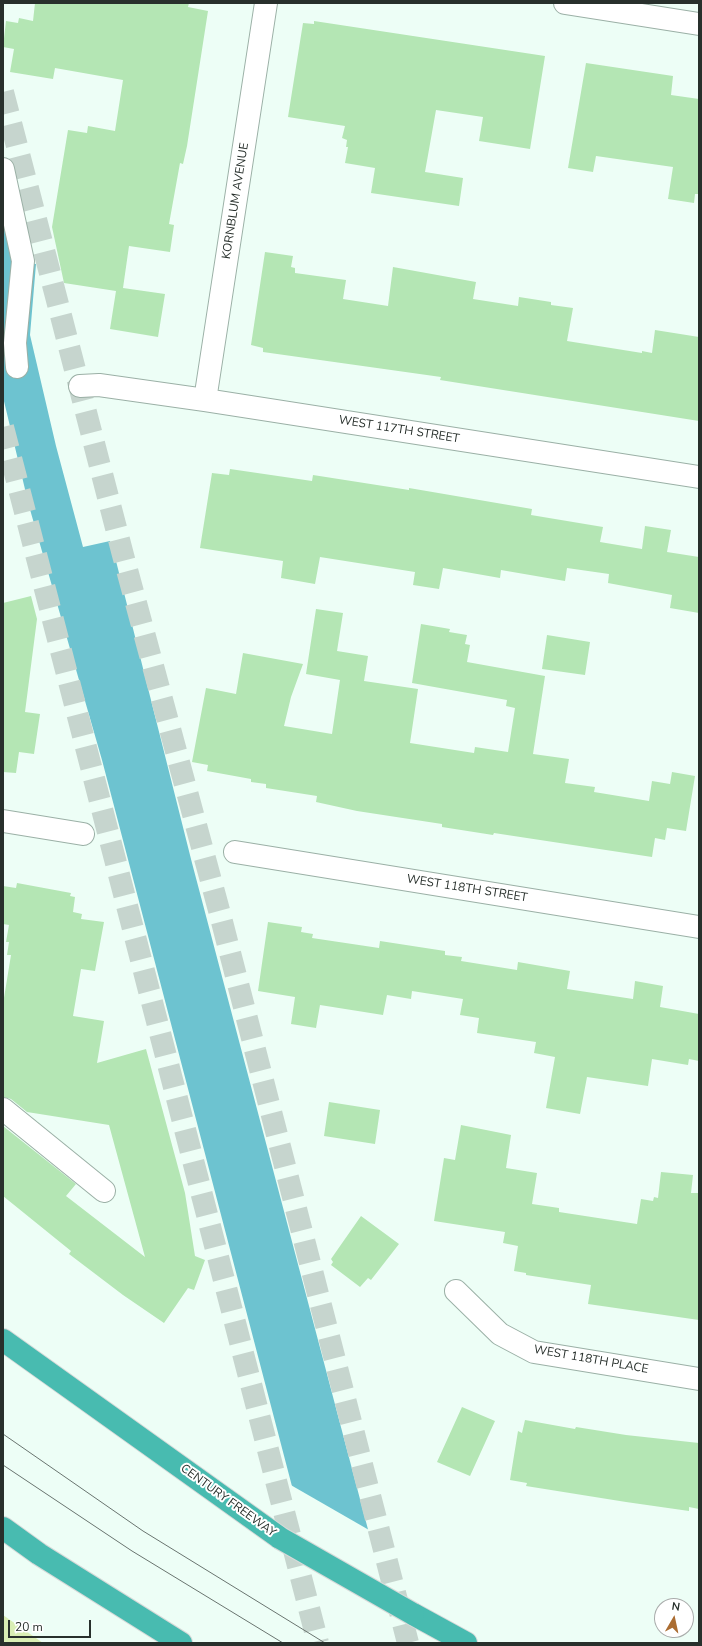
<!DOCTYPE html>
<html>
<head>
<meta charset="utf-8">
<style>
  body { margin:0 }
  #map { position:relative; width:702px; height:1646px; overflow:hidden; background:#edfef6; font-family:"Nunito Sans",sans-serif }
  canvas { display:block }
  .frame { position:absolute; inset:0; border:4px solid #28302c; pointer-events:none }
  .north { position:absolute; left:654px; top:1598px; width:40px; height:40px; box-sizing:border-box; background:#fff; border:1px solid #a9acab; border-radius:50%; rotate:9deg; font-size:11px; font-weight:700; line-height:16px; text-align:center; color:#28302c }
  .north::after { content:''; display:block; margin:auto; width:14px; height:18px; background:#ab6d32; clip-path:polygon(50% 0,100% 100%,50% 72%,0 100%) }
  .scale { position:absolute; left:8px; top:1620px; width:83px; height:18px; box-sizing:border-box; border:2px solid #28302c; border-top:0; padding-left:5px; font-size:12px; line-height:14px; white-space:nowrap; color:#28302c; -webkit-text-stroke:3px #fff; paint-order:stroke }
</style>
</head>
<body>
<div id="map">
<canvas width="702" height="1646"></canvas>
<div class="frame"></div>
<div class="north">N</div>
<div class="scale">20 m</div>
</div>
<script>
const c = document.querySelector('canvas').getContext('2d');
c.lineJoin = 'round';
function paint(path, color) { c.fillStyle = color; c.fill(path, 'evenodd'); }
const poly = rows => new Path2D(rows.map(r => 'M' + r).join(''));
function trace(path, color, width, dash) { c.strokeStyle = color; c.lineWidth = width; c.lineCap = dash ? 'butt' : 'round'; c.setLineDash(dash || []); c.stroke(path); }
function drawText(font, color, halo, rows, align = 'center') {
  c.font = font + ' "Nunito Sans",sans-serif'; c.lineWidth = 4; c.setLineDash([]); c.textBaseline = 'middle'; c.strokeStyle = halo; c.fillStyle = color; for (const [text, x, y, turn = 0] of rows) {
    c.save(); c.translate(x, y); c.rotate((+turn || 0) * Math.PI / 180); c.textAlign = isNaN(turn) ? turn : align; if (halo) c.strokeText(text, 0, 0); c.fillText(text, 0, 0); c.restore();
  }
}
paint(poly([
  [3,1615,43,1643,3,1643]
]), '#d9eeb4');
paint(poly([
  [3,220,12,261,36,264,30,335,56,446,83,547,110,541,115,557,192,863,398,1643,333,1643,102,760,29,506,3,397]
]), '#6dc3d0');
paint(poly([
  [289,1484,369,1530,400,1643,331,1643]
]), '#edfef6');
paint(poly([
  [35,3,189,3,188,7,208,11,187,146,183,164,180,163,169,224,174,225,170,252,129,246,123,288,165,294,158,337,110,329,116,291,64,283,52,227,68,130,87,133,88,126,115,131,123,80,55,68,53,79,10,72,14,49,3,47,6,21,18,23,19,18,33,21],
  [314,21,545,56,530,149,479,141,483,117,436,110,425,172,463,178,459,206,371,193,375,168,345,163,348,147,346,147,347,140,342,138,345,126,288,117,303,23,314,24],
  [586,63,673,76,671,95,699,99,699,194,695,194,694,203,668,199,673,167,596,156,593,172,568,168],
  [265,252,293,256,291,267,295,268,295,273,346,280,343,299,388,306,393,267,476,282,473,299,518,306,519,297,551,302,551,305,573,308,567,341,642,353,642,351,652,353,655,330,699,337,699,421,440,380,441,377,263,352,263,348,251,345],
  [230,469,312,481,313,475,409,490,409,488,532,509,531,515,603,527,600,542,642,549,645,526,671,530,667,552,699,557,699,613,670,608,672,595,608,583,609,574,567,568,565,581,501,570,500,578,443,568,439,589,413,585,415,572,320,557,315,584,281,578,283,561,200,548,212,473,229,475],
  [31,596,37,619,25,712,40,714,34,754,19,752,16,773,3,772,3,603],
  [316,609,343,613,337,651,368,656,364,681,418,689,410,743,474,753,475,747,508,752,515,708,506,706,507,700,412,683,421,624,450,629,449,632,467,635,465,644,470,645,467,662,545,676,533,754,569,759,565,783,595,787,594,792,649,801,652,781,670,784,672,772,695,776,686,831,667,828,665,840,655,838,652,857,494,833,493,835,442,827,442,824,357,811,316,802,317,796,266,788,266,784,251,782,251,779,207,771,208,765,192,762,206,688,236,694,243,653,303,664,291,697,284,726,332,734,340,680,306,674],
  [547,635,590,642,585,675,542,669],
  [17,883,71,893,70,896,75,897,73,912,82,914,81,919,104,922,95,971,81,969,73,1016,104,1021,97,1063,146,1049,185,1193,195,1256,205,1260,194,1290,188,1288,164,1323,123,1295,69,1254,71,1251,3,1196,3,1126,76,1184,66,1196,145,1257,109,1125,27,1112,11,1099,3,1097,3,1004,11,955,7,955,9,942,6,942,9,925,3,924,3,886,16,888],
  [268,922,302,927,301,932,313,934,312,938,379,948,380,941,445,951,445,955,462,957,461,961,517,970,518,962,570,971,567,989,633,999,635,981,663,986,660,1007,699,1014,699,1061,689,1059,688,1065,652,1059,648,1086,587,1077,580,1114,546,1108,555,1057,534,1053,536,1042,477,1033,479,1018,460,1015,463,999,412,991,411,999,387,995,383,1015,320,1005,316,1028,291,1024,295,997,258,991],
  [329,1102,380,1110,375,1144,324,1136],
  [461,1125,511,1135,506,1168,537,1173,532,1204,559,1208,559,1212,637,1224,641,1199,653,1201,654,1197,658,1198,661,1172,693,1175,691,1193,699,1193,699,1320,588,1304,591,1285,526,1275,526,1273,514,1271,518,1246,503,1243,505,1232,434,1221,444,1158,455,1160],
  [361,1216,399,1244,371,1280,368,1278,360,1287,331,1265,333,1262,331,1259],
  [462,1407,495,1421,470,1476,437,1462],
  [525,1420,575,1429,576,1427,626,1435,699,1443,699,1509,689,1507,689,1511,626,1502,526,1486,527,1483,510,1480,518,1431,522,1433]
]), '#b4e6b4');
trace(poly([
  [3,92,123,555,220,914,408,1643],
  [3,427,318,1643]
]), '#c6d5ce', 22, [22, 11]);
const minor = poly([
  [565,3,699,24],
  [3,169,23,261,15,343,17,367],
  [80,386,99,385,205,400,699,477],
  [205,400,266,3],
  [3,821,83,834],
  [235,852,699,927],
  [3,1109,104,1191],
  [456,1291,500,1334,534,1352,699,1379]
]);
const highway = poly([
  [3,1340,280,1538],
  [3,1528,39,1554,181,1643],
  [413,1614,466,1643]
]);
trace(minor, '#9bb0a6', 24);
trace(highway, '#d8dad9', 24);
trace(minor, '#fff', 22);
trace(highway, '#48bbb0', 22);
trace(poly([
  [3,1434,143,1531,325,1643],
  [3,1465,132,1551,283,1643]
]), '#69746f', 1);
const highwayBridge = poly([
  [280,1538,413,1614]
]);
trace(highwayBridge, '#d8dad9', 24, []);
trace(highwayBridge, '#48bbb0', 22);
drawText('12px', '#28302c', '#fff', [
  ["KORNBLUM AVENUE",236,201,-81],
  ["WEST 117TH STREET",399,430,9],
  ["WEST 118TH STREET",467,889,9],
  ["WEST 118TH PLACE",591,1360,10],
  ["CENTURY FREEWAY",228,1501,36]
]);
</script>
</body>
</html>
